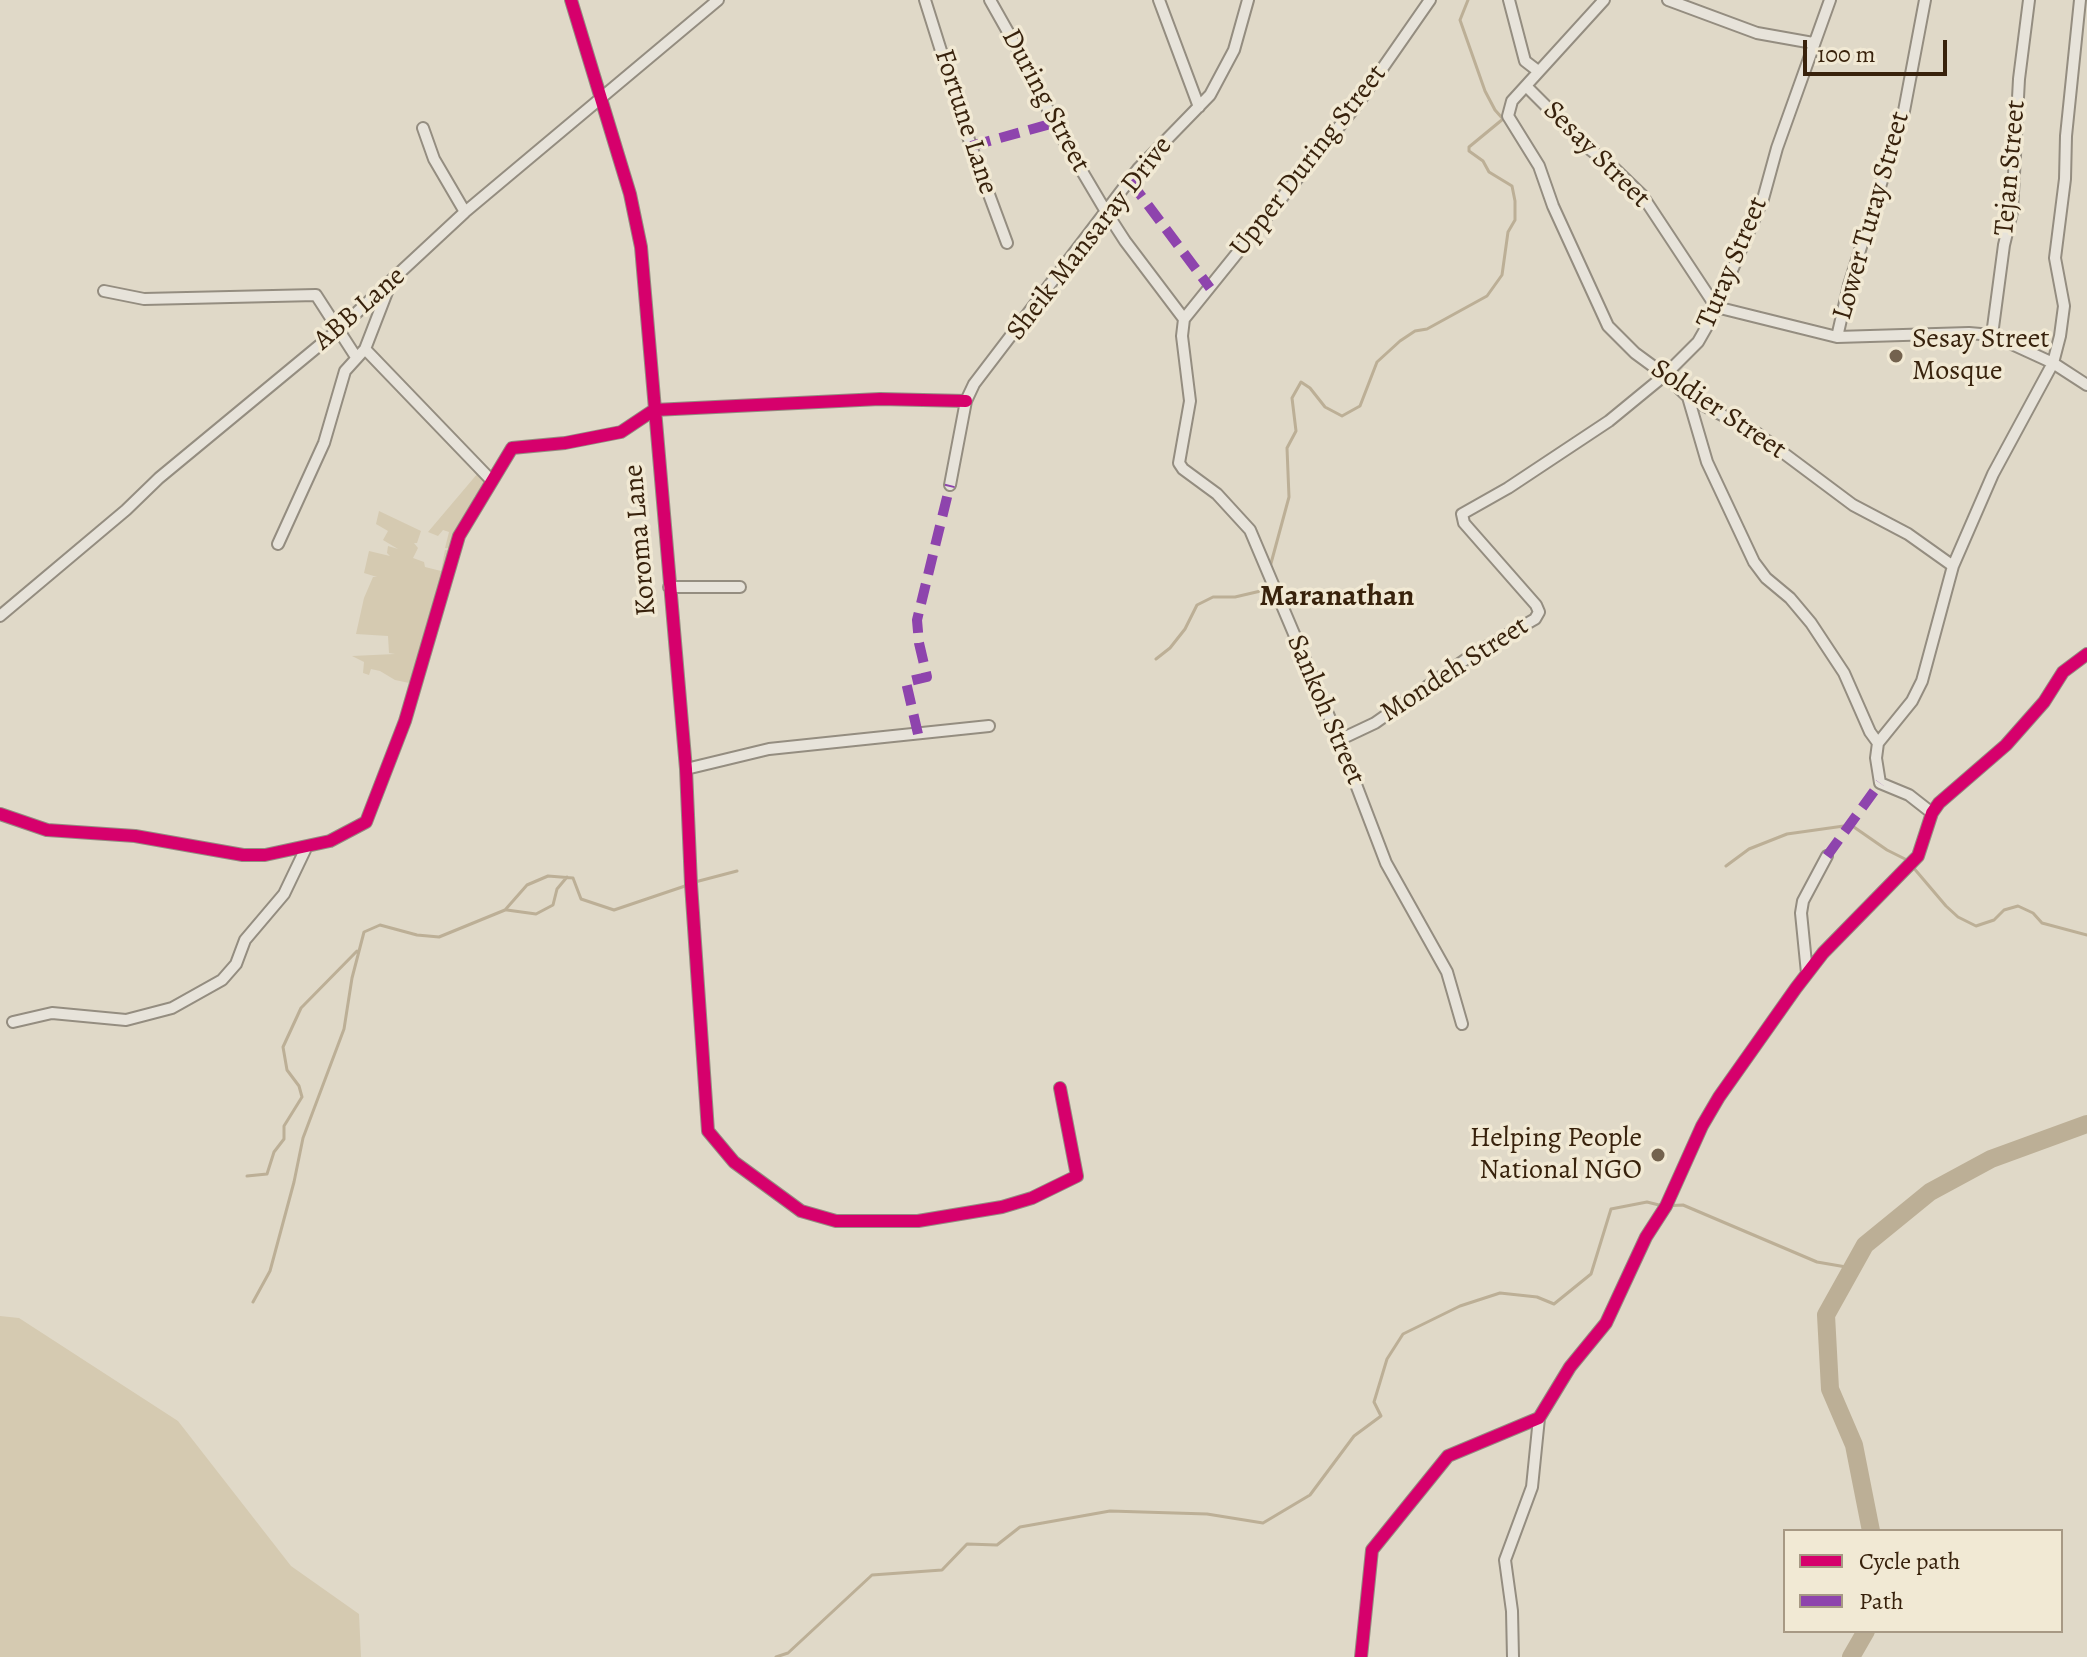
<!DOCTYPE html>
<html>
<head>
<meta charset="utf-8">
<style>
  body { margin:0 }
  #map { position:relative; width:2087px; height:1657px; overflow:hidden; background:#e0d9c8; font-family:Alegreya,serif }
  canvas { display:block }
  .legend { position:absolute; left:1783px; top:1529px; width:280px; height:104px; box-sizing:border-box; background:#f1e9d4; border:2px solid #a79984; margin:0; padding:10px 14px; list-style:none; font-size:24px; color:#38220c }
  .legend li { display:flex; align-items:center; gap:16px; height:40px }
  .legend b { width:40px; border:2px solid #a79984 }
  .scale { position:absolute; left:1803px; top:40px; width:144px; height:36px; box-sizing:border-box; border:4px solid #38220c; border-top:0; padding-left:10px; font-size:24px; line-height:28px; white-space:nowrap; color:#38220c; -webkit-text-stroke:6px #f1e9d4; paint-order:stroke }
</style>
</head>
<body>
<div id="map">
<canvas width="2087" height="1657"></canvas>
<ul class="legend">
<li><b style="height:10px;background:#d6006c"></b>Cycle path</li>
<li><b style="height:10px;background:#8e44ad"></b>Path</li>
</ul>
<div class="scale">100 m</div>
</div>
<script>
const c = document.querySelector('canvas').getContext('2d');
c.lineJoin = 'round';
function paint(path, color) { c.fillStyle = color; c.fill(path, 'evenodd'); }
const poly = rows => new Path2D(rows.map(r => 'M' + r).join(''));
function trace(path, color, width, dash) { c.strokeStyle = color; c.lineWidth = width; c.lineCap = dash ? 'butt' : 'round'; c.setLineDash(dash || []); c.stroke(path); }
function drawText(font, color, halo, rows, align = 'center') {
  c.font = font + ' Alegreya,serif'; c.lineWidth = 7; c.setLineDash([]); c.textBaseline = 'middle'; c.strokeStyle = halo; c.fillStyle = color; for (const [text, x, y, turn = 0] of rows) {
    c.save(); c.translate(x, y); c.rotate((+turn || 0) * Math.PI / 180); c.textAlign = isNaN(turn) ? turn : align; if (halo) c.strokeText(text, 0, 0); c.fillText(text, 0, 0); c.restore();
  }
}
paint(poly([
  [478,473,488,482,474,497,478,499,452,549,445,548,449,532,443,530,438,536,428,532],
  [379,511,421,531,417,543,414,543,418,548,413,558,424,562,425,567,441,571,445,550,452,551,414,684,395,680,380,671,371,669,369,675,363,673,364,662,352,656,395,654,389,653,388,636,356,634,364,598,373,577,377,577,364,573,369,551,390,556,387,553,388,546,398,549,383,540,388,531,376,524],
  [0,1316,19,1318,178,1421,291,1566,359,1614,361,1657,0,1657]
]), '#d5cab1');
trace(poly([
  [1270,567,1289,497,1287,448,1296,431,1292,398,1301,382,1310,388,1325,407,1342,416,1360,406,1377,362,1400,341,1415,331,1427,329,1487,296,1502,275,1508,232,1515,220,1515,201,1512,186,1489,172,1483,161,1469,151,1469,147,1503,119,1495,110,1485,91,1460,20,1468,0],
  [1156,659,1170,648,1185,629,1197,605,1213,597,1235,597,1265,590,1268,582],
  [1726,866,1749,849,1787,834,1851,825,1887,850,1907,860],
  [1912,866,1946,906,1958,917,1976,926,1994,920,2004,910,2018,906,2033,913,2042,923,2087,935],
  [695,882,737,871],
  [507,910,536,914,553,905,557,889,567,877],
  [247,1176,267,1174,274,1152,284,1139,284,1126,302,1097,299,1086,287,1070,283,1047,301,1008,357,951],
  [253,1302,270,1271,294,1182,303,1138,344,1029,352,978,364,932,380,925,417,935,439,937,505,910,527,885,548,876,573,878,581,899,614,910,688,885],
  [776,1657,788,1653,872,1575,942,1570,967,1544,997,1545,1020,1527,1110,1511,1207,1514,1263,1523,1310,1495,1354,1436,1381,1416,1374,1402,1387,1359,1403,1334,1460,1306,1500,1293,1537,1297,1554,1304,1591,1274,1611,1209,1647,1202,1663,1206,1683,1205,1817,1262,1852,1268]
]), '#bcaf96', 3);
trace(poly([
  [1871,1531,1854,1445,1830,1389,1826,1315,1865,1245,1930,1192,1991,1159,2087,1124],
  [1851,1657,1866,1631]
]), '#bcaf96', 18);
const street = poly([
  [571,0,630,194,641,247,686,769,691,884,708,1131,734,1162,801,1211,836,1221,918,1221,1002,1207,1032,1198,1077,1176,1060,1088],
  [925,0,971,146,1007,243],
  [990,0,1030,71,1057,129,1105,210,1125,241,1184,319],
  [1159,0,1199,107],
  [1509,0,1525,61,1538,71],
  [1604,0,1512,101,1508,116,1539,166,1553,206,1608,326,1635,353,1665,375,1688,397,1758,434,1853,505,1908,534,1953,566],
  [1668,0,1757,33,1813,43],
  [1526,86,1588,148,1613,167,1642,195,1716,307,1837,337,1969,333,1992,335,2053,363,2060,336,2064,306,2055,258,2065,179,2066,136,2080,0],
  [423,128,434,159,465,212],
  [104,291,144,299,316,295,356,357],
  [1184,319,1182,336,1190,401,1179,463,1183,469,1217,494,1250,530,1339,740,1386,863,1447,972,1462,1024],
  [1184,319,1359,102,1430,0],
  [1992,335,2004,245,2012,212,2019,79,2029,0],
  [1837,337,1849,285,1904,111,1925,0],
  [365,349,492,481],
  [1688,397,1707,462,1754,562,1766,578,1790,598,1811,623,1844,673,1870,732,1878,743,1876,758,1880,783,1909,795,1932,813],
  [950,485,966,401,974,384,1138,169,1210,95,1234,50,1248,0],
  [278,544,324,443,345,371,365,349,389,287],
  [669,587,740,587],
  [0,616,126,510,159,478,338,330,465,212,718,0],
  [1339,740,1375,723,1472,655,1535,619,1539,612,1536,605,1464,523,1462,514,1508,488,1609,421,1665,375,1698,342,1710,321,1763,199,1777,148,1830,0],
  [1878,743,1912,701,1922,681,1953,566,1993,474,2053,363,2087,385],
  [686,769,769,749,989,726],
  [0,814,47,830,135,836,243,855,265,855,330,841,366,822,405,721,459,536,512,448,565,443,621,432,654,410,880,399,966,401],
  [1807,973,1801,913,1803,901,1827,856],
  [13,1022,52,1013,126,1020,172,1008,222,980,236,964,245,940,284,894,306,848],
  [1361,1657,1372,1550,1448,1456,1539,1418,1570,1367,1606,1323,1646,1237,1666,1206,1702,1126,1719,1097,1796,988,1823,953,1918,856,1932,813,1939,803,2006,745,2044,702,2063,672,2087,654],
  [1513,1657,1512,1611,1505,1560,1532,1487,1539,1418]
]);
trace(street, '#948d80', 14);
trace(street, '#e7e3da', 10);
trace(poly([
  [971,146,1054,123],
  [1130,181,1210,288],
  [918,734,906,682,927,677,919,643,917,620,950,485],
  [1827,856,1880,783]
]), '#8e44ad', 10, [20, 10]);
trace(poly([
  [571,0,630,194,641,247,686,769,691,884,708,1131,734,1162,801,1211,836,1221,918,1221,1002,1207,1032,1198,1077,1176,1060,1088],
  [0,814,47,830,135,836,243,855,265,855,330,841,366,822,405,721,459,536,512,448,565,443,621,432,654,410,880,399,966,401],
  [1361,1657,1372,1550,1448,1456,1539,1418,1570,1367,1606,1323,1646,1237,1666,1206,1702,1126,1719,1097,1796,988,1823,953,1918,856,1932,813,1939,803,2006,745,2044,702,2063,672,2087,654]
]), '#d6006c', 12);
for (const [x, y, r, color] of [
  [1896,356,8,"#73624e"],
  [1658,1155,8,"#73624e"]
]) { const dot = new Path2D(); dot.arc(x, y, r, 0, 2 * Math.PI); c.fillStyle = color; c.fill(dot); trace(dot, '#f1e9d4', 3); }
drawText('28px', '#38220c', '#f1e9d4', [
  ["During Street",1045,101,62],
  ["Fortune Lane",965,122,72],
  ["Sesay Street",1596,155,45],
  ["Upper During Street",1309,161,-52],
  ["Tejan Street",2011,168,-85],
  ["Lower Turay Street",1872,216,-74],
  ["Sheik Mansaray Drive",1090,239,-52],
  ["Turay Street",1733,263,-67],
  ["ABB Lane",360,309,-41],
  ["Soldier Street",1718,410,34],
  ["Koroma Lane",641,540,-95],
  ["Mondeh Street",1455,670,-33],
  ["Sankoh Street",1325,710,67]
]);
drawText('28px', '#38220c', '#f1e9d4', [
  ["Sesay Street",1912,340],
  ["Mosque",1912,372],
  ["Helping People",1642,1139,"right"],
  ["National NGO",1642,1171,"right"]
], 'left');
drawText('bold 30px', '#38220c', '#f1e9d4', [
  ["Maranathan",1337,598]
]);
</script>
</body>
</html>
